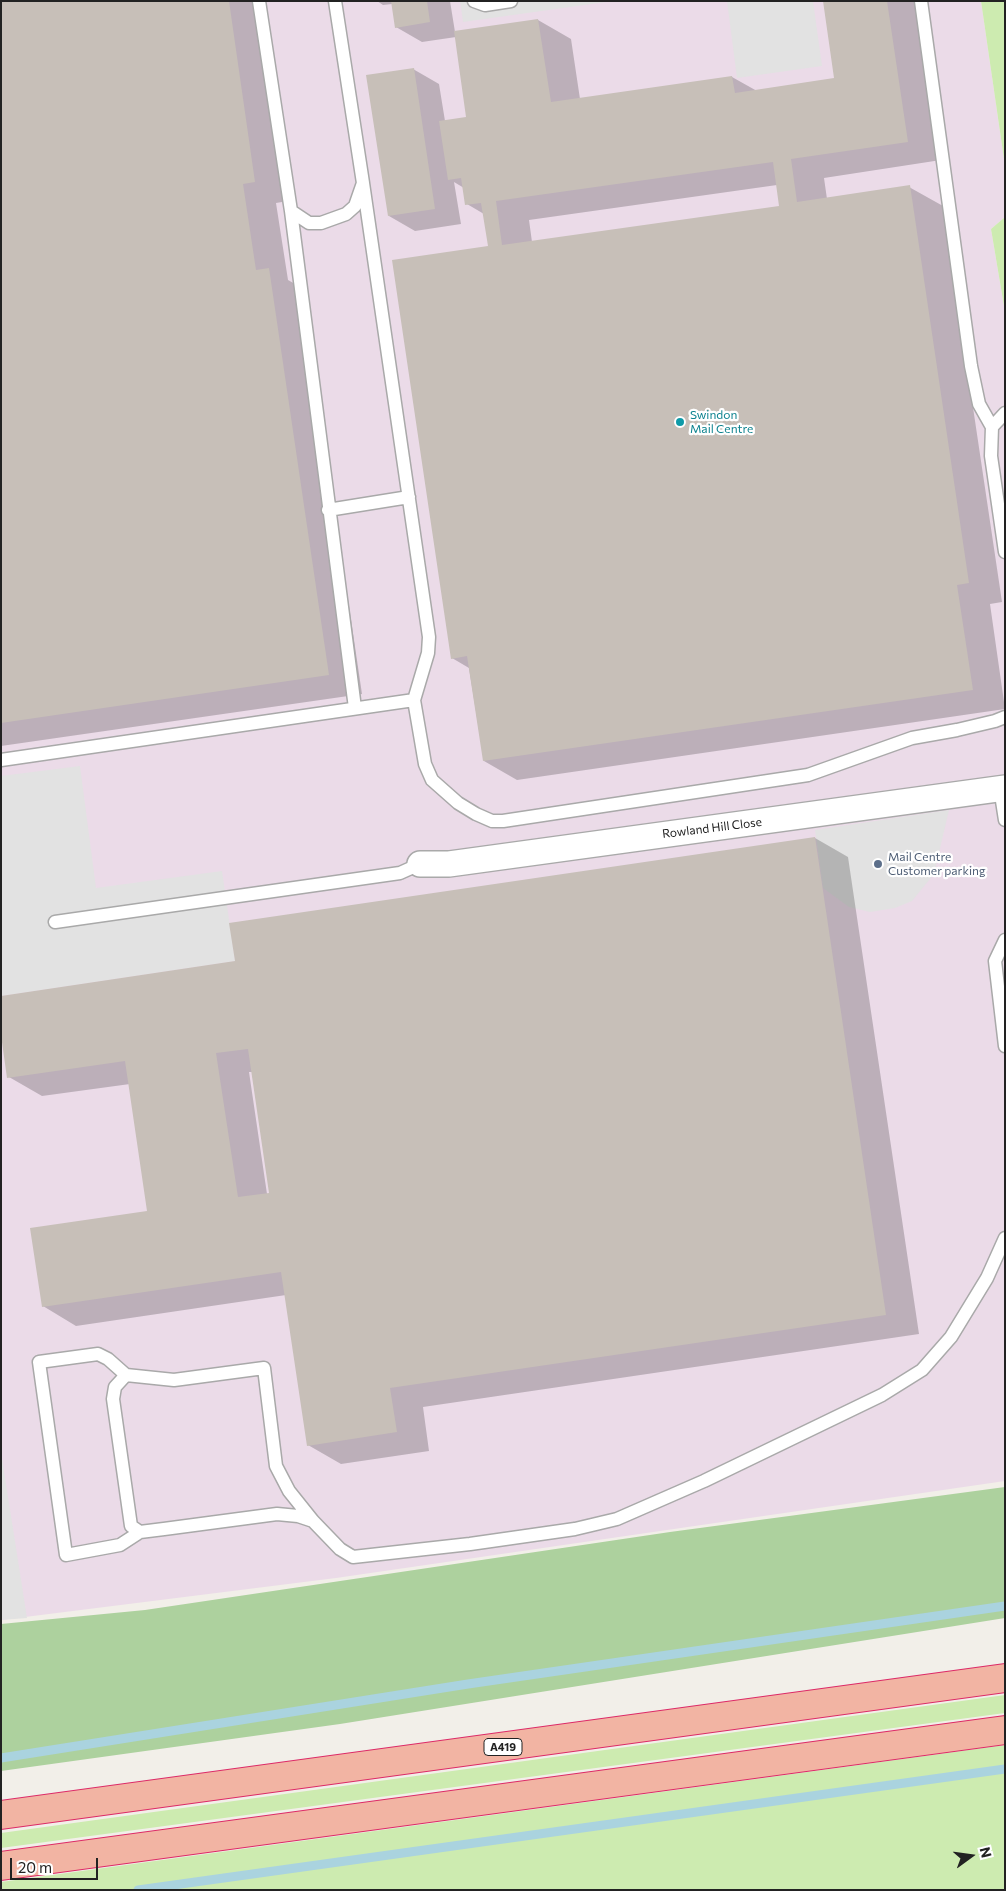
<!DOCTYPE html>
<html>
<head>
<meta charset="utf-8">
<style>
  body { margin:0 }
  #map { position:relative; width:1006px; height:1891px; overflow:hidden; background:#f2efe9; font-family:Commissioner,sans-serif }
  canvas { display:block }
  .frame { position:absolute; inset:0; border:2px solid #222; pointer-events:none }
  .north { position:absolute; left:946px; top:1831px; width:50px; height:50px; -webkit-text-stroke:4px #fff; paint-order:stroke; rotate:76deg; font-size:14px; font-weight:700; line-height:20px; text-align:center; color:#222 }
  .north::after { content:''; display:block; margin:auto; width:18px; height:22px; background:#222; clip-path:polygon(50% 0,100% 100%,50% 72%,0 100%) }
  .scale { position:absolute; left:10px; top:1858px; width:88px; height:22px; box-sizing:border-box; border:2px solid #222; border-top:0; padding-left:6px; font-size:15px; line-height:18px; white-space:nowrap; color:#222; -webkit-text-stroke:4px #fff; paint-order:stroke }
</style>
</head>
<body>
<div id="map">
<canvas width="1006" height="1891"></canvas>
<div class="frame"></div>
<div class="north">N</div>
<div class="scale">20 m</div>
</div>
<script>
const c = document.querySelector('canvas').getContext('2d');
c.lineJoin = 'round';
function paint(path, color) { c.fillStyle = color; c.fill(path, 'evenodd'); }
const poly = rows => new Path2D(rows.map(r => 'M' + r).join(''));
function trace(path, color, width, dash) { c.strokeStyle = color; c.lineWidth = width; c.lineCap = dash ? 'butt' : 'round'; c.setLineDash(dash || []); c.stroke(path); }
function drawText(font, color, halo, rows, align = 'center') {
  c.font = font + ' Commissioner,sans-serif'; c.lineWidth = 4.5; c.setLineDash([]); c.textBaseline = 'middle'; c.strokeStyle = halo; c.fillStyle = color; for (const [text, x, y, turn = 0] of rows) {
    c.save(); c.translate(x, y); c.rotate((+turn || 0) * Math.PI / 180); c.textAlign = isNaN(turn) ? turn : align; if (halo) c.strokeText(text, 0, 0); c.fillText(text, 0, 0); c.restore();
  }
}
paint(poly([
  [1,1,981,1,1005,166,1005,217,991,229,1005,312,1005,1481,336,1578,1,1620]
]), '#ebdbe8');
paint(poly([
  [981,1,1005,1,1005,166],
  [1005,217,1005,312,991,229],
  [1005,1695,1005,1713,1,1848,1,1833],
  [1005,1745,1005,1890,1,1890,1,1882]
]), '#cdebb0');
paint(poly([
  [1005,1487,1005,1618,340,1724,1,1771,1,1624,145,1610,670,1532]
]), '#add19e');
paint(poly([
  [460,1,613,1,463,22],
  [727,1,813,1,822,66,737,78],
  [80,766,96,888,222,871,235,961,1,996,1,776],
  [949,810,934,874,912,901,895,908,870,912,849,907,823,888,815,830],
  [1,1452,27,1618,1,1620]
]), '#e2e2e2');
paint(poly([
  [1,1,259,1,288,201,276,203,288,280,302,288,362,694,1,746],
  [377,1,450,1,455,32,538,20,571,39,580,99,732,77,757,91,835,79,824,1,917,1,941,160,824,178,827,199,909,187,943,206,1002,602,990,604,1005,709,517,780,484,761,469,668,452,658,489,247,484,214,467,204,464,188,454,182,461,224,415,231,389,216,413,69,439,84,445,121,468,118,456,37,422,42,396,27,392,4,383,5],
  [777,185,780,207,532,242,529,220],
  [815,838,848,857,919,1334,423,1407,429,1451,341,1464,308,1445,286,1295,76,1326,43,1306,148,1212,130,1084,42,1096,9,1077,236,962],
  [249,1072,252,1072,271,1194,267,1194]
]), '#0003');
trace(poly([
  [1,1758,468,1684,1005,1606],
  [138,1890,1005,1769]
]), '#aad3df', 9);
paint(poly([
  [1,1,229,1,255,182,243,184,256,270,269,268,329,675,1,723],
  [391,1,427,1,430,22,395,28],
  [823,1,887,1,908,142,791,159,797,202,910,185,969,583,957,585,973,690,483,761,467,656,451,659,392,260,488,246,481,203,465,205,461,178,448,180,439,121,466,117,454,31,538,19,551,102,732,76,735,93,834,78],
  [773,162,779,206,502,245,496,201],
  [414,68,435,209,388,216,366,75],
  [815,837,886,1315,390,1388,397,1432,307,1446,281,1272,42,1307,30,1228,147,1211,125,1061,7,1078,1,1035,1,996,235,961,229,923],
  [248,1049,269,1193,238,1197,216,1053]
]), '#c7bfb8');
const service = poly([
  [259,1,291,211,309,223,321,223,346,214,355,206,363,183,335,1],
  [474,1,485,5,511,1],
  [921,1,971,366,979,404,992,427,991,456,1005,552],
  [363,183,429,637,428,653,414,700],
  [291,211,355,708],
  [992,427,1005,413],
  [328,510,409,497],
  [1,760,414,700,425,764,432,780,458,803,476,814,492,821,503,821,808,775,912,738,957,730,995,721,1005,717],
  [1000,788,1005,820],
  [55,922,400,873,420,864],
  [1005,940,995,961,1005,1046],
  [126,1375,115,1387,113,1399,131,1526,140,1532],
  [313,1521,298,1516,277,1514,164,1529,140,1532,120,1545,66,1555,39,1362,98,1354,108,1359,126,1375,174,1380,264,1368,276,1466,289,1491,313,1521,340,1549,353,1557,470,1544,575,1529,617,1519,704,1481,882,1395,922,1370,951,1337,987,1278,1005,1238]
]);
const minor = poly([
  [420,864,449,864,1005,788]
]);
const trunk = poly([
  [1,1815,1005,1678],
  [1,1866,1005,1730]
]);
trace(service, '#a9a9a9', 15);
trace(minor, '#a9a9a9', 28);
trace(trunk, '#dc2a67', 30);
trace(service, '#fff', 12);
trace(minor, '#fff', 25);
trace(trunk, '#f2b4a3', 28);
for (const [x, y, r, color] of [
  [680,422,5,"#0f9aa8"],
  [878,864,5,"#5c6f8a"]
]) { const dot = new Path2D(); dot.arc(x, y, r, 0, 2 * Math.PI); c.fillStyle = color; c.fill(dot); trace(dot, '#fff', 2); }
for (const [x, y, w] of [
  [503,1747,38]
]) { const box = new Path2D(); box.roundRect(x - w / 2, y - 8.5, w, 17, 4); c.fillStyle = '#fff'; c.fill(box); trace(box, '#222', 1); }
drawText('bold 11px', '#222', null, [
  ["A419",503,1747]
]);
drawText('12px', '#0d838f', '#fff', [
  ["Swindon",690,415],
  ["Mail Centre",690,429]
], 'left');
drawText('12px', '#222', '#fff', [
  ["Rowland Hill Close",712,828,-7]
]);
drawText('12px', '#4e5e75', '#fff', [
  ["Mail Centre",888,857],
  ["Customer parking",888,871]
], 'left');
</script>
</body>
</html>
